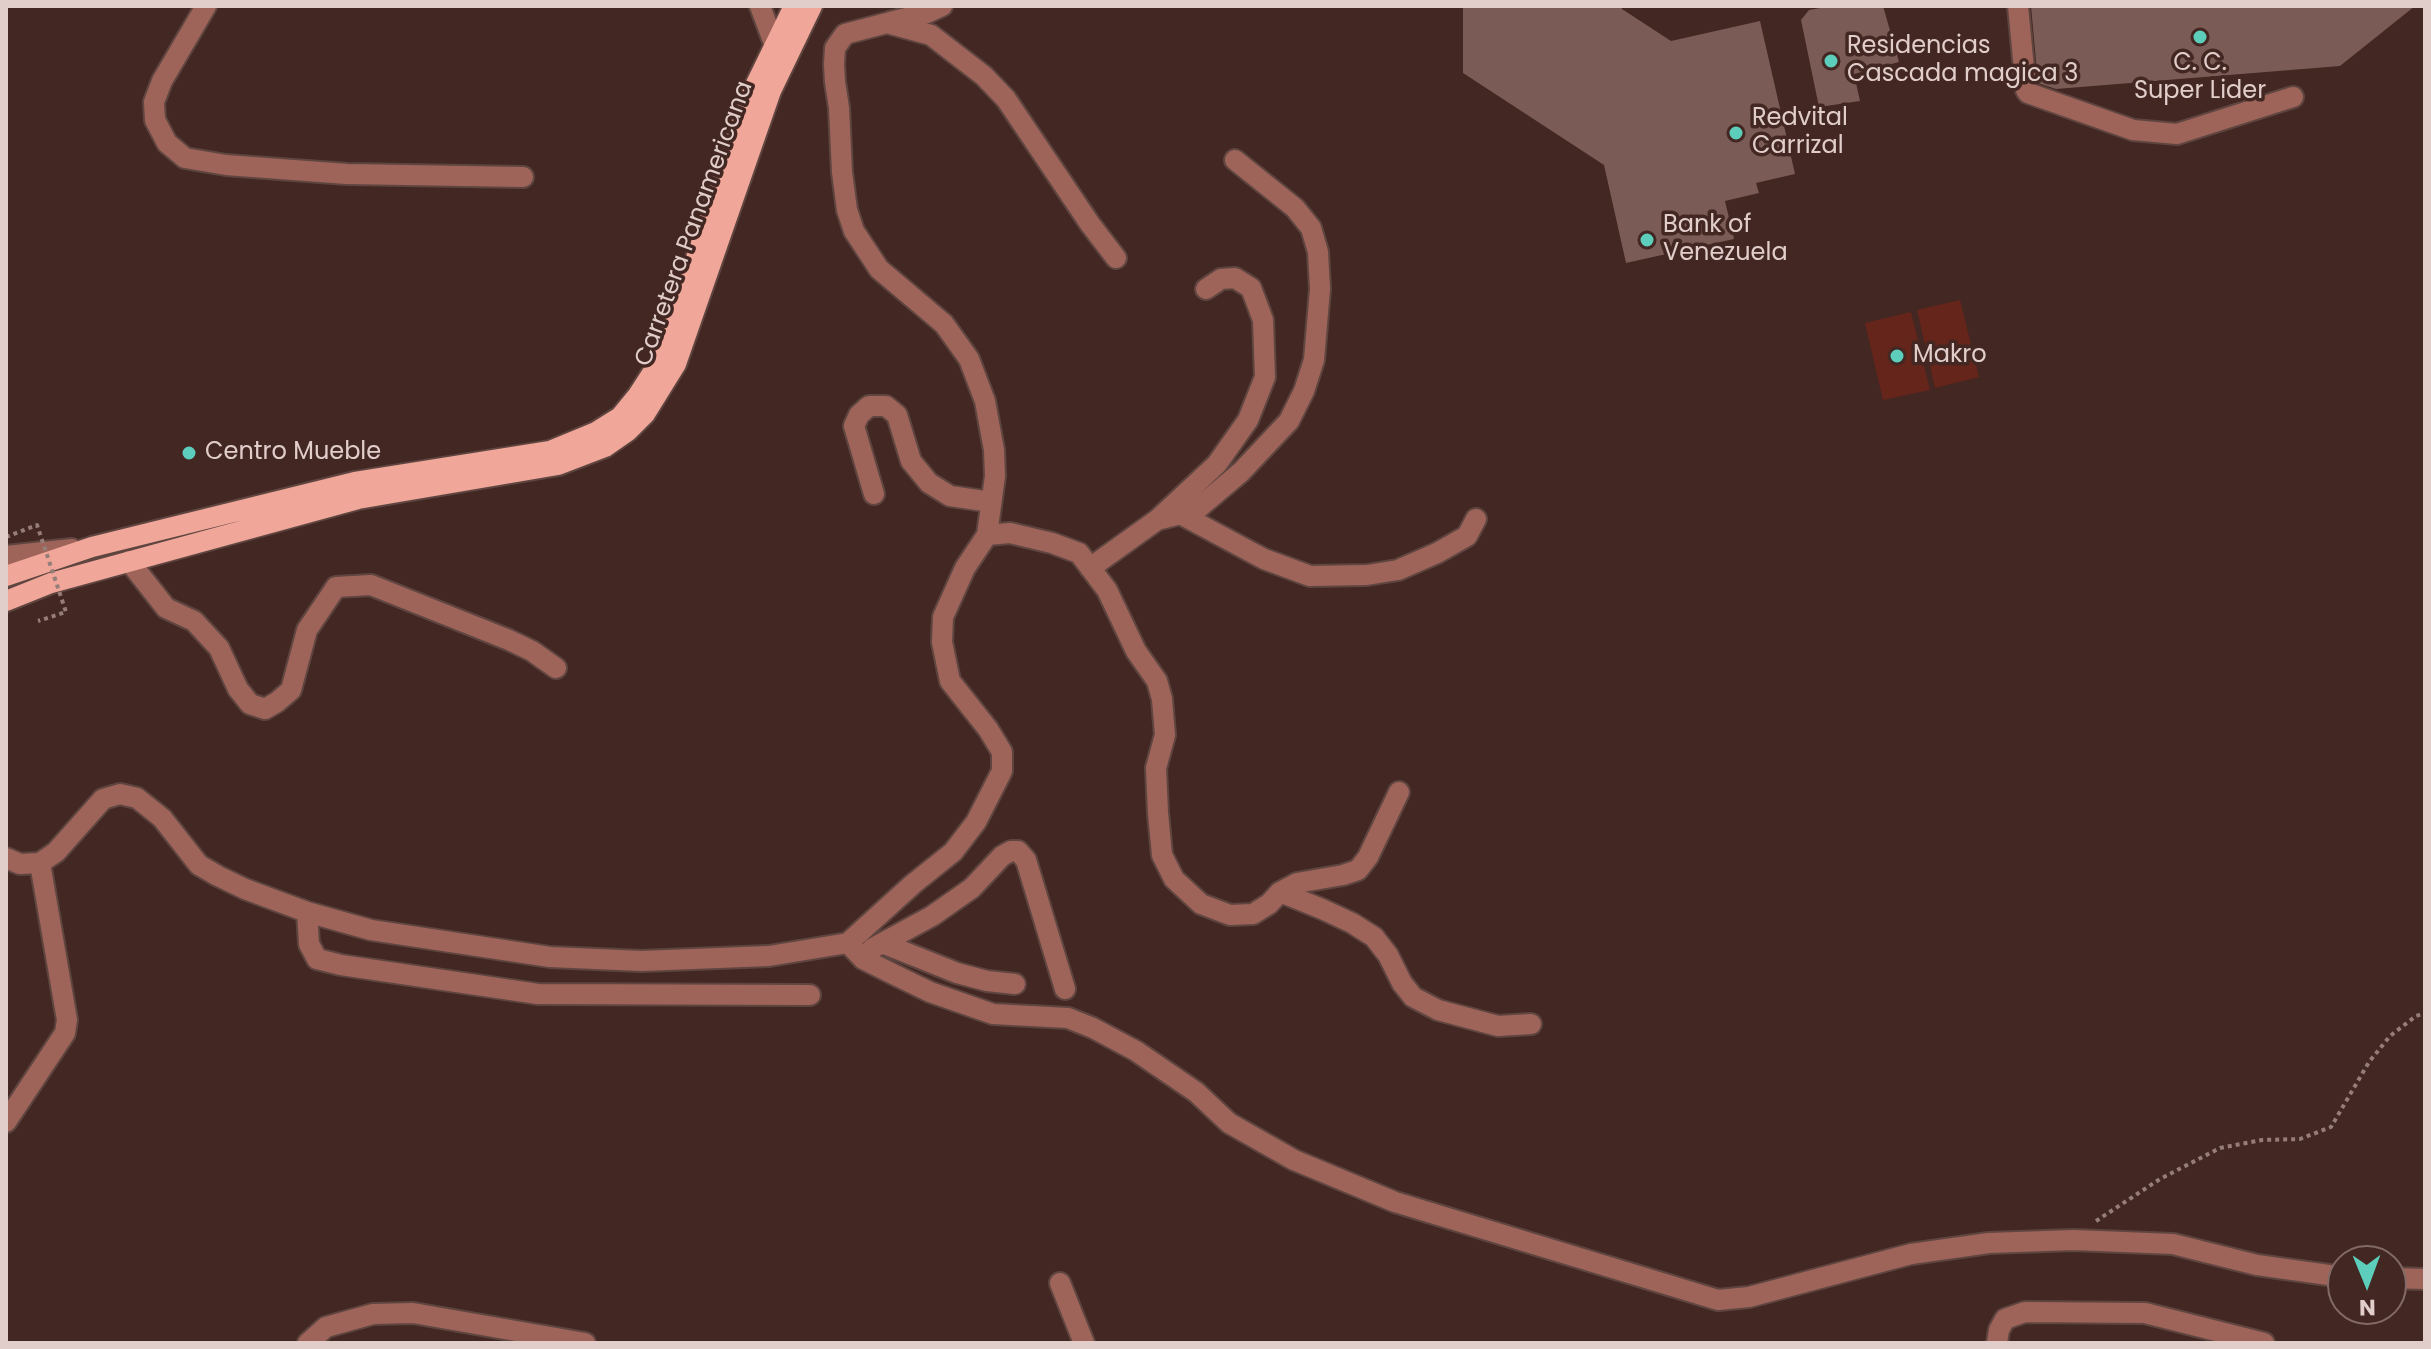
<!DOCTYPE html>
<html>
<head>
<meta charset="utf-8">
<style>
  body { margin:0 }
  #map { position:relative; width:2431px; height:1349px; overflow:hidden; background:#432722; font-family:Poppins,sans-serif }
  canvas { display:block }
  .frame { position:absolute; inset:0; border:8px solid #e1cecb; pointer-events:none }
  .north { position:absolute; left:2327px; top:1245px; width:80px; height:80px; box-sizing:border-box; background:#432722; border:2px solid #826a66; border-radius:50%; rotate:179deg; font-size:22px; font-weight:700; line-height:32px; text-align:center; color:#e1cecb }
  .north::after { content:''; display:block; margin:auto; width:28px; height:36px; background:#5ccebb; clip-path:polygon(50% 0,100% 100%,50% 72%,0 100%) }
</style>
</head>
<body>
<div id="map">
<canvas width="2431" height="1349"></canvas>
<div class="frame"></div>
<div class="north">N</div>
</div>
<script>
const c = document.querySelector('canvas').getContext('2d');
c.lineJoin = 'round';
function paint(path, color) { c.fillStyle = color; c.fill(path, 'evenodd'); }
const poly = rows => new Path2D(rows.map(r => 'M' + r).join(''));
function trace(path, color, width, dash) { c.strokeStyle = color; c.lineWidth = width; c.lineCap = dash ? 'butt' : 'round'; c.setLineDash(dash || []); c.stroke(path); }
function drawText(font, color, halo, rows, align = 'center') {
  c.font = font + ' Poppins,sans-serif'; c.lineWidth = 7; c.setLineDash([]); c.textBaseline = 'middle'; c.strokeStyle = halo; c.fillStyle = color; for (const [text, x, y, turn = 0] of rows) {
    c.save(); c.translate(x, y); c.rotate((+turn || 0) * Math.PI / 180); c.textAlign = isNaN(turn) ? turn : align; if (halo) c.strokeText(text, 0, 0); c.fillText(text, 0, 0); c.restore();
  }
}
paint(poly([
  [1960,300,1979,377,1935,388,1917,310],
  [1911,312,1930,390,1883,400,1865,323]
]), '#65251b');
paint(poly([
  [1463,6,1622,6,1622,9,1671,41,1760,21,1795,174,1756,183,1759,193,1725,201,1734,239,1626,263,1604,165,1463,73],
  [1831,6,1883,6,1899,62,1854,74,1860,101,1819,107,1801,20,1809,10],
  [2031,6,2415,6,2340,66,2056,89,2038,83]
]), '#7a5b55');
const minor = poly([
  [206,6,162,81,154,102,155,120,167,143,185,158,226,165,347,174,523,177],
  [760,6,775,46],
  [2018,6,2026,90,2028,93,2133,130,2177,134,2293,97],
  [890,22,927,13,942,6],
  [874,494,854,426,859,415,869,406,886,406,897,415,911,461,929,483,950,496,991,502],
  [1182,515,1264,559,1310,576,1367,575,1398,570,1437,553,1467,536,1476,519],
  [1157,520,1196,510,1241,472,1289,421,1304,391,1314,360,1320,289,1318,252,1311,228,1295,208,1235,160],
  [987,535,995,476,994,450,985,401,969,359,944,324,879,269,854,231,847,210,842,172,839,108,835,82,834,64,835,48,845,34,887,23,931,35,984,76,1006,99,1090,224,1116,258],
  [6,556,72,549],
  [129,561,166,608,194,621,219,648,238,689,250,704,265,709,277,702,291,690,307,630,336,587,371,585,509,640,532,651,556,668],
  [1090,568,1157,520,1217,464,1248,420,1265,377,1263,320,1251,288,1235,278,1221,279,1206,289],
  [6,858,20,864,40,863,56,852,103,799,120,794,137,798,162,818,199,865,218,876,245,889,307,912,371,930,550,957,642,961,769,956,848,943,913,884,953,852,976,822,1002,771,1002,752,988,729,950,681,942,642,943,617,965,568,987,535,1010,533,1052,543,1079,553,1107,590,1136,651,1157,681,1162,699,1165,735,1156,768,1158,813,1162,855,1174,879,1201,904,1230,915,1253,914,1269,904,1280,892,1297,883,1343,875,1358,870,1368,857,1399,792],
  [1280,892,1322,909,1352,923,1374,937,1388,955,1402,983,1413,997,1438,1010,1498,1026,1531,1024],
  [307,912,309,944,317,959,341,965,538,994,810,995],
  [848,943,863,959,889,972,930,992,993,1014,1068,1018,1093,1028,1136,1051,1196,1092,1229,1123,1294,1160,1395,1202,1718,1300,1749,1297,1911,1254,1989,1243,2074,1240,2173,1244,2257,1265,2343,1277],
  [882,943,957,973,987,981,1015,984],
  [863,959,873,948,932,916,972,888,1002,856,1011,851,1018,851,1026,860,1065,989],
  [6,1122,65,1033,67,1020,40,863],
  [2391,1278,2425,1279],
  [1060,1283,1084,1343],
  [308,1343,326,1327,373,1314,413,1313,585,1343],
  [1997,1343,1999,1330,2005,1319,2025,1312,2145,1313,2264,1343]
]);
const major = poly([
  [6,576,92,547,355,482,550,451,596,432,620,417,638,395,662,358,754,88,794,6],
  [6,601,51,583,358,499,558,465,605,447,628,431,645,414,676,364,771,91,812,6]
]);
trace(minor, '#5f4540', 24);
trace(major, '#5f4540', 24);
trace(poly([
  [2096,1221,2160,1179,2220,1148,2262,1140,2300,1139,2331,1127,2369,1062,2390,1036,2416,1016,2425,1013]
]), '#957d79', 4, [4, 4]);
trace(minor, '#9f6459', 20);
trace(major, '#f0a699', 20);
trace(poly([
  [6,537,37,525,66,612,38,621]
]), '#957d79', 4, [4, 4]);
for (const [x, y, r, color] of [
  [2200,37,8,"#5ccebb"],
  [1831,61,8,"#5ccebb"],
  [1736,133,8,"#5ccebb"],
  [1647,240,8,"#5ccebb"],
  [1897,356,8,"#5ccebb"],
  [189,453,8,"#5ccebb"]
]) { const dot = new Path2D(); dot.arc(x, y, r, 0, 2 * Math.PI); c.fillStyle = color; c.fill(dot); trace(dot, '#432722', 3); }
drawText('24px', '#e1cecb', '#432722', [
  ["Residencias",1847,47],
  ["Cascada magica 3",1847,75],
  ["C. C.",2200,64,"center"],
  ["Super Lider",2200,92,"center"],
  ["Redvital",1752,119],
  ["Carrizal",1752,147],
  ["Bank of",1663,226],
  ["Venezuela",1663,254],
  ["Makro",1913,356],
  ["Centro Mueble",205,453]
], 'left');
drawText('24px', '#e1cecb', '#432722', [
  ["Carretera Panamericana",695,224,-70]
]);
</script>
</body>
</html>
